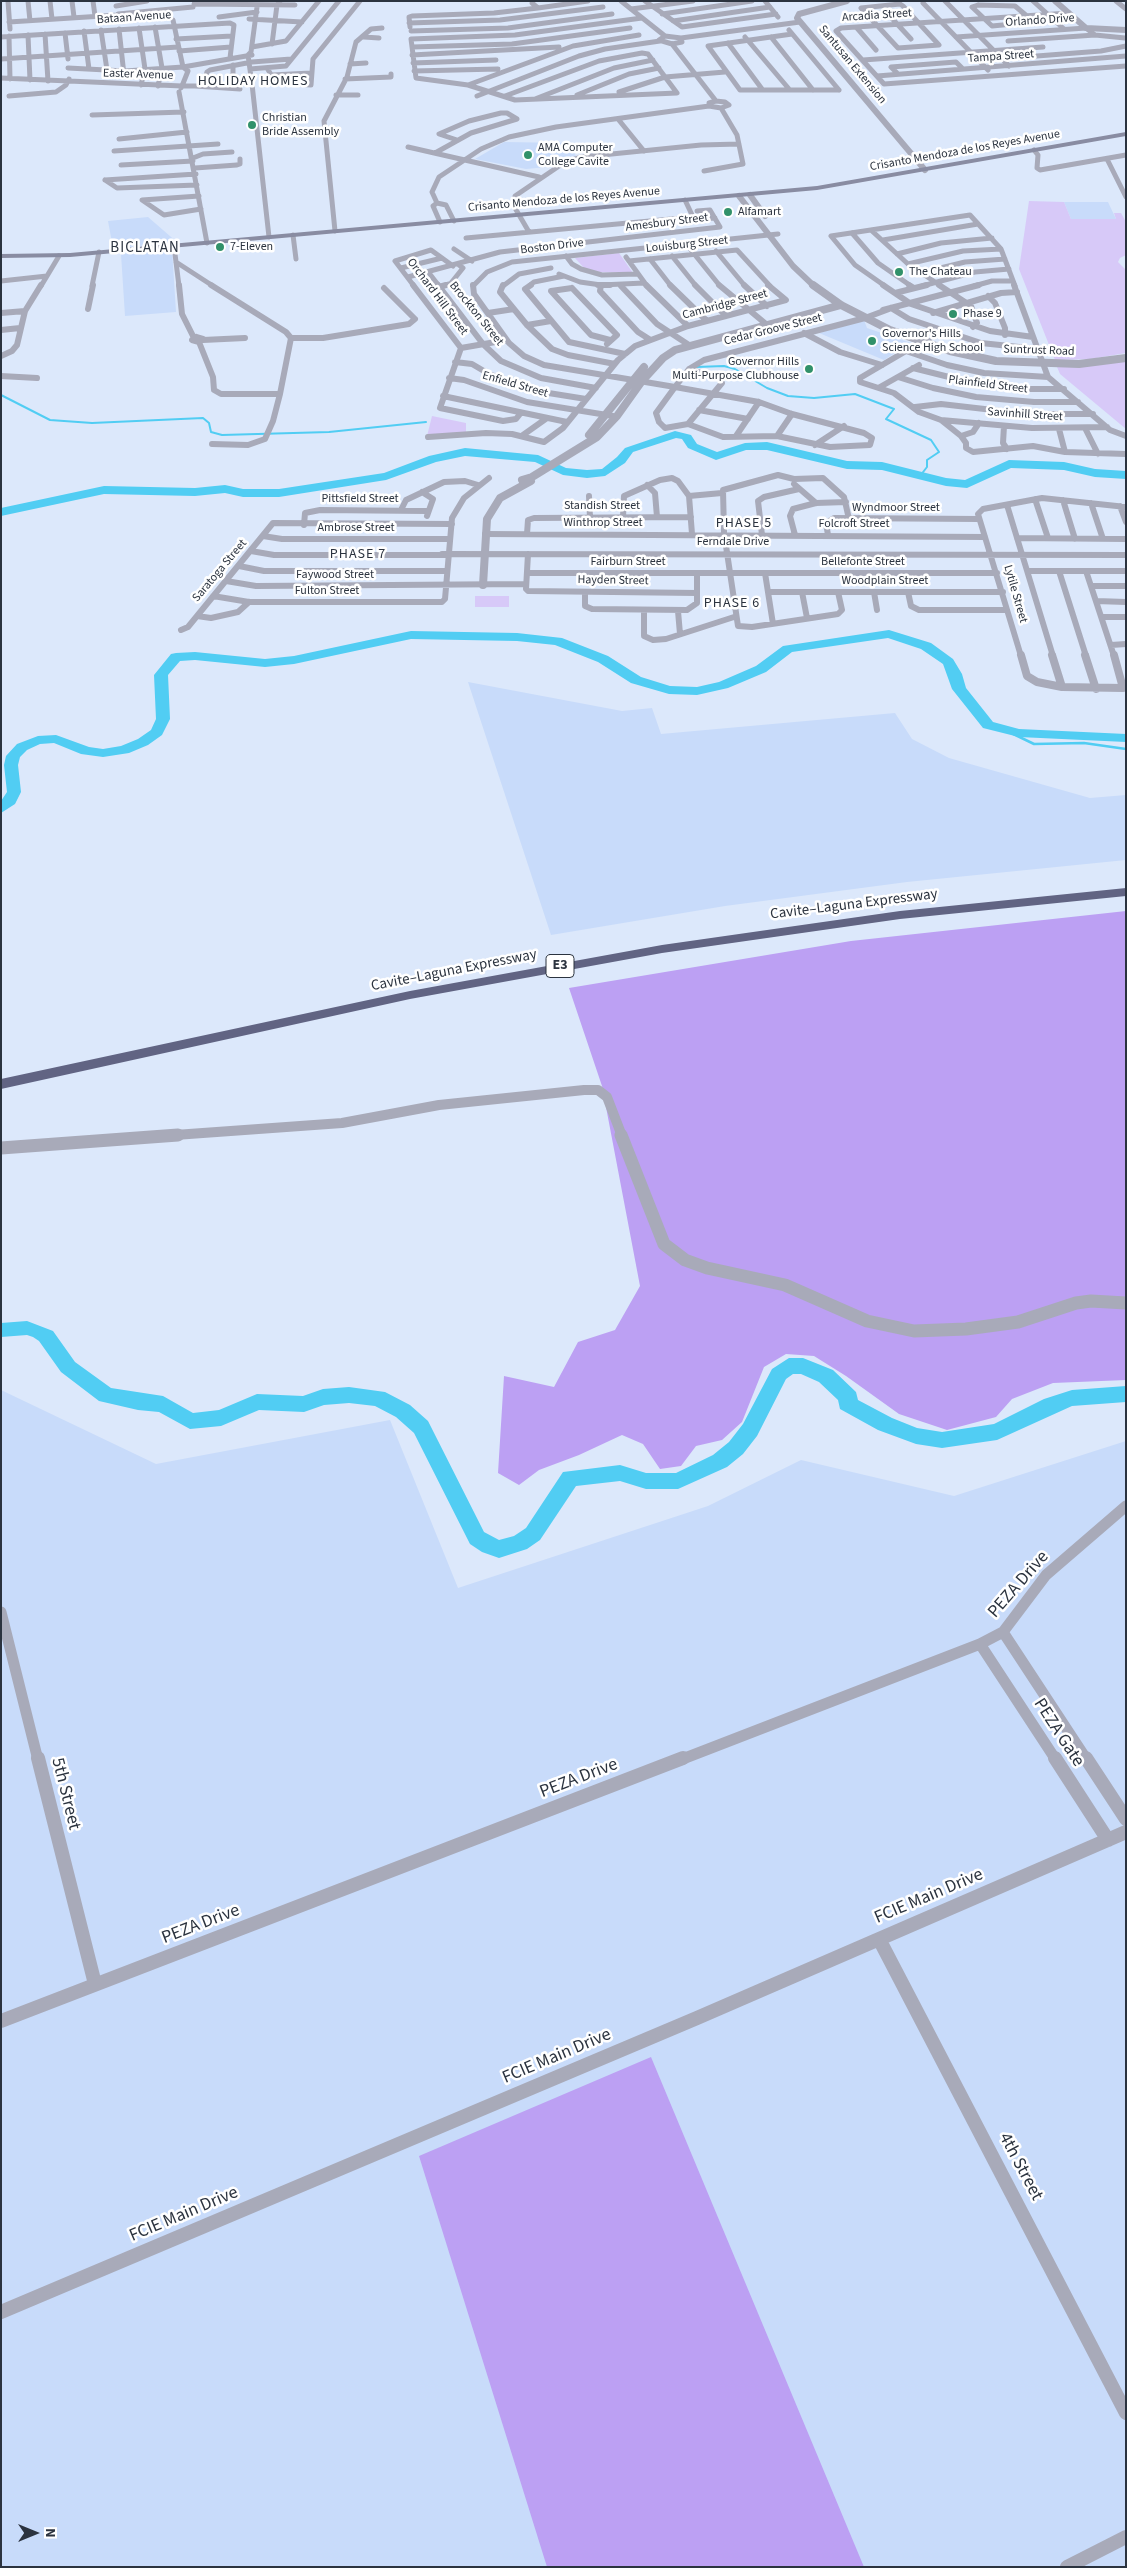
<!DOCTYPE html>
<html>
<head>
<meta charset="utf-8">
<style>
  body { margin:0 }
  #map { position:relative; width:1127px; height:2568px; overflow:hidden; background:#dce8fb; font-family:"Source Sans 3",sans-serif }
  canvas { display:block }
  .frame { position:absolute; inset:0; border:2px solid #2b333f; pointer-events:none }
  .north { position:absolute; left:10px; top:2508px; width:50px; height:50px; -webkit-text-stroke:4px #fff; paint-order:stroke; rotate:90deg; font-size:14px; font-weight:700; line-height:20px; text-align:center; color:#2b333f }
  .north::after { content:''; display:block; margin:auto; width:18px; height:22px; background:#2b333f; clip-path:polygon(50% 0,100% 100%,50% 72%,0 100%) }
</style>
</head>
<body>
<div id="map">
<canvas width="1127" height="2568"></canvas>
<div class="frame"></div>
<div class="north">N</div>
</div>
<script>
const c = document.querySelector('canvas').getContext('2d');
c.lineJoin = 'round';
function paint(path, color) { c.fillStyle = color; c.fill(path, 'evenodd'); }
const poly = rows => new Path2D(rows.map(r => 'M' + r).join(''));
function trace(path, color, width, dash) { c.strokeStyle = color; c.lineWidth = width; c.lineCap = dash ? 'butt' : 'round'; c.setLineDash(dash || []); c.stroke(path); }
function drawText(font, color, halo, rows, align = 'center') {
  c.font = font + ' "Source Sans 3",sans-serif'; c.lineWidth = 5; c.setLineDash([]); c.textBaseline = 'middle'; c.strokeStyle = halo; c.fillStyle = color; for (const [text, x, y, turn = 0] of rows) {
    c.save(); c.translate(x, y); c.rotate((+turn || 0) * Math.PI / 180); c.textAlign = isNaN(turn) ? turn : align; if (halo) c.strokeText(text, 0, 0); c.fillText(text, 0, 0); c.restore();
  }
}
paint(poly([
  [504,142,567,143,576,156,566,158,547,167,526,169,475,159],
  [1064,202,1108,202,1116,219,1071,219],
  [148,217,178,243,113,248,108,221],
  [172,249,176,312,125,316,121,254],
  [864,320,867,328,911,343,884,360,819,333],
  [468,682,622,711,652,708,661,734,895,713,912,739,949,758,1090,798,1126,795,1126,860,907,882,725,906,551,935],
  [1,1390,156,1464,390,1420,458,1588,708,1506,801,1460,954,1496,1126,1441,1126,2567,1,2567]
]), '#c8dbfa');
paint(poly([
  [1029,201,1064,202,1071,219,1116,219,1114,213,1121,213,1126,222,1126,255,1120,258,1118,262,1126,270,1126,353,1090,359,1055,360,1019,269],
  [619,253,633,273,596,272,585,269,575,258],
  [1126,361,1126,429,1060,374,1057,367],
  [432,416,466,423,466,433,427,436],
  [475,596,509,596,509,607,475,607]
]), '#d7c9f8');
paint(poly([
  [1126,911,1126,1380,1053,1383,1012,1399,996,1417,947,1430,899,1414,846,1376,814,1356,786,1354,764,1367,742,1422,722,1440,696,1446,681,1466,660,1469,643,1444,622,1435,579,1455,539,1470,519,1485,498,1473,504,1376,554,1387,578,1342,615,1330,640,1286,602,1086,569,988,851,941],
  [651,2057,864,2567,547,2567,419,2156]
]), '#bca0f3');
trace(poly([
  [696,367,724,366,735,369,767,388,788,396,814,398,855,394,894,409,886,419,931,440,939,452,927,460,927,467,920,476],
  [1,395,50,420,92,423,203,418,209,423,211,432,222,435,329,432,426,422]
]), '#51cdf3', 2);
trace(poly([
  [1003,729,1034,744,1084,743,1126,749]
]), '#51cdf3', 2.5);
paint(poly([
  [675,431,691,435,697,444,717,452,745,443,767,442,847,461,882,462,946,478,965,480,1009,460,1064,462,1095,469,1126,471,1126,479,1095,477,1064,470,1011,468,967,488,946,486,882,470,847,469,767,450,746,450,716,460,688,448,682,439,676,438,633,452,625,463,605,476,587,478,563,475,535,462,465,456,436,462,386,480,279,497,243,497,225,493,195,496,104,494,1,516,1,508,104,486,195,488,225,485,243,489,279,489,384,473,429,456,465,448,538,455,566,468,587,470,602,469,617,457,625,448,675,431],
  [889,630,931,643,953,659,962,674,966,688,993,722,1019,729,1126,734,1126,742,1019,737,983,728,952,689,943,664,921,649,888,638,792,652,766,672,728,688,697,695,669,694,631,683,598,662,555,645,517,641,411,639,294,664,265,667,195,660,180,661,168,675,170,719,162,735,148,745,129,753,103,757,81,754,54,743,40,744,27,750,20,757,18,765,21,792,15,804,1,813,1,801,7,792,4,765,6,756,17,744,38,736,56,735,89,747,103,749,121,746,138,739,151,730,156,719,154,675,171,654,176,653,195,652,265,659,294,656,411,631,517,633,562,638,608,656,641,677,670,686,697,687,719,682,756,666,783,646,889,630],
  [27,1321,53,1331,75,1362,111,1388,163,1396,193,1413,219,1410,257,1394,303,1396,323,1389,349,1387,385,1392,410,1405,428,1421,484,1532,499,1540,514,1536,526,1528,563,1472,620,1465,646,1473,676,1473,713,1455,729,1442,743,1424,772,1369,789,1358,803,1358,833,1370,856,1392,858,1400,892,1418,917,1428,942,1432,994,1424,1044,1399,1072,1390,1126,1386,1126,1402,1072,1406,997,1440,942,1448,916,1444,878,1430,840,1409,838,1400,819,1382,801,1374,793,1374,786,1379,757,1436,743,1454,727,1467,678,1489,646,1489,620,1481,576,1486,540,1540,527,1549,499,1558,482,1552,470,1544,414,1433,396,1417,375,1406,349,1403,324,1405,304,1412,259,1410,221,1426,190,1429,159,1412,138,1410,99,1401,61,1372,39,1341,33,1337,27,1335,1,1337,1,1323,27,1321]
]), '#51cdf3');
trace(poly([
  [8,1,10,29],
  [28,1,30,21],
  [50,1,52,19],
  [72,1,74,17],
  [93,1,95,16],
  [621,1,665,36],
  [645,1,682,27,776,14],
  [765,1,778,17],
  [945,1,1009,66],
  [1033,1,1064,29],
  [1116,1,1126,9],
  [923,3,988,70],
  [194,4,295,5],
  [900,4,903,6,939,45,898,48,861,8,900,4],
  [978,5,1015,6,1034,22,992,26,972,7,978,5],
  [116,6,147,1],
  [538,8,588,1],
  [631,9,693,1],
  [887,13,911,39],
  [1069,13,841,28,836,31,884,84,1126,66],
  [118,14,193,7],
  [662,14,752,1],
  [219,17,257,12],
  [249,19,302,22],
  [673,21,770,7],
  [9,22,118,15],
  [409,23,500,20,603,7],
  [155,27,162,68,158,86],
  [410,27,409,17,412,16,494,13,538,8,532,3,533,1],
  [139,28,145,69,141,85],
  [857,28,876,50],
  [119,29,124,75],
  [101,30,107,70],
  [789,30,839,90],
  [84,31,89,69],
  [411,31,508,28,612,14],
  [65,33,68,59],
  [45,34,48,81],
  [792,34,708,46,740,90,839,90],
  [28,35,30,80],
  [9,36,10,79],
  [665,36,681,38,682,42,672,44,659,40,665,36],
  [1,37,230,23,234,25,230,58],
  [364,37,379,38],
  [745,37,789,89],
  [771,37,813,90],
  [956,37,1086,28,1095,35],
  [681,38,800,22],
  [176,39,232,36],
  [1008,41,1095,35,1125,38],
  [728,43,762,89],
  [272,44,277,5,280,1],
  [672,44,716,101],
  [252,47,286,41,319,1],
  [412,47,512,44,630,28],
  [179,51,231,47],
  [412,55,559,47],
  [1024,57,1101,51,1126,46],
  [1,59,178,47],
  [863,60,1043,47],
  [413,63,496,60],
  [350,64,366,63],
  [68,68,125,71,183,67,173,20],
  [267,68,276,83,311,85,313,59,360,1],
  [250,69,286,66,339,1],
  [414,71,498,69],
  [898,74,891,67,956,62,963,69],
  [272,75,311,73],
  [877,76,1126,56],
  [251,77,248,55,251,52,257,7],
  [1,78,182,86,188,71,183,67,252,55],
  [345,79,391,77,391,74],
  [252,84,269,237],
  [468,85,573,46,639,35],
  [203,86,207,72,210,70,252,62,291,59],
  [181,88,182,86,195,86,240,89],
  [226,88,233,77,233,65],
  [179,92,207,243],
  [619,92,665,77,725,72],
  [336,95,358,95],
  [577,95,629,74,659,68],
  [9,96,56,92,66,85,69,79],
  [477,96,579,56,605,49,660,41],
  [505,96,599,61,642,53,648,54,677,93,515,100,468,85,416,78,411,39,515,35,642,18],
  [535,99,614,68,653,60],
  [716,101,725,102,729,105,721,108,709,106,709,103,716,101],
  [92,115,184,112],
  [618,119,644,151],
  [119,139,187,132],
  [408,147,539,177],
  [1034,150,1038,155,1037,168,1040,170,1126,155],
  [114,151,218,144],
  [435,153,471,133,517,119,507,113,501,113,469,121,439,134,457,140],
  [193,158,203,154,232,152],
  [1107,159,1126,197],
  [121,165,193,161],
  [195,168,237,165,240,164,240,159],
  [704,171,743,164,737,135,721,108],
  [105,180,117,188,197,185],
  [105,180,196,174],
  [199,196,142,200,164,215,201,209],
  [437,203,432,192,439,177,481,149,509,137,556,127,709,106],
  [437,203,446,205,454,221],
  [437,203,433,206,440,222],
  [697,219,715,218],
  [335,231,324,121,347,77,356,42,371,29,382,28],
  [872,231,908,264,941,286],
  [529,232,515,208,515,196,565,162,582,157,701,145,739,144],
  [852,233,878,263,911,286],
  [293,235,296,259],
  [466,238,693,217,685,200],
  [883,240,978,224],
  [174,246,179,286],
  [454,249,472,261],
  [691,250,720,286],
  [716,251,745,286],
  [897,254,941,243,992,238],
  [566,256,572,264,581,269,602,275,637,274],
  [672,256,696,286],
  [626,257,647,286],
  [650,259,671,286],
  [629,261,737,250,770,286],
  [176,262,213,286],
  [908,264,963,251,1001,249],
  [401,268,442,258],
  [429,273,439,286],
  [920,273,965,262,1005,259],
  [559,274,580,282,601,285,644,283],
  [408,277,500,252,720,227,710,210,697,211],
  [1,281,47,276],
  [41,286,59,256],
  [92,286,99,252],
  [414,286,395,261,431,250,453,266],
  [443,286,451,283,463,268,459,265],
  [473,286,487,272,512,262,778,234],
  [503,286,519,274,551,268],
  [529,286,534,282,564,276],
  [885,286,855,265,831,236,970,215,1001,249,1015,286],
  [922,286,975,272,1009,269],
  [974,286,992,281,1013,281]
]), '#a8aab9', 5);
trace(poly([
  [179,285,182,314,194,338],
  [211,285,286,332,291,338,280,394,273,421,265,439,248,445,212,444],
  [413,285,461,348,440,408,503,421,516,419,520,414],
  [438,285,483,344,501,361,541,378,596,388],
  [473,285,474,294,509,343,524,356,544,365,675,387],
  [503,285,500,292,527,325,552,349,568,355,615,364],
  [531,285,525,289,569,342,625,354],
  [598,285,610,285],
  [601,285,600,291,638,332,649,339],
  [646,285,688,326],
  [670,285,707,321],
  [695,285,726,316],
  [719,285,766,324],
  [744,285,767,306],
  [883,285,911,304,990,331,1033,337],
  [909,285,914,288],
  [939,285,971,306,977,323,973,327],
  [1014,285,1048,377,1110,430,1126,436],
  [621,286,657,324,689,345],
  [439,287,446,285],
  [572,288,551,291,591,335,610,340],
  [572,288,617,335,607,344],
  [895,293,927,285],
  [988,296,995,303,1005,328,1005,335],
  [891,308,909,319,981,343,1038,349],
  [88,309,93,285],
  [883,310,979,285],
  [1,313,25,311],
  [488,313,514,309],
  [933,313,1001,293,1017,292],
  [527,325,551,321],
  [1,330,20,328],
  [804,333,840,352,882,365],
  [196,337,203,339,199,342,192,340,196,337],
  [291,338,323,338,409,324,415,319,384,288],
  [203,340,245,338],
  [929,341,906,351,860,378,860,382,894,393,919,412,941,420,961,436,966,443,966,448,973,452,1033,446,1065,452,1126,454],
  [199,342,213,377,214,390,221,394,280,394],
  [461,348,507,340],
  [906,351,947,365,984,373,1048,377],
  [1,356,12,351,17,345,25,311,41,285],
  [455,362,472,364,489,374,536,391,586,399],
  [913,368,977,384,1018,389,1064,389],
  [1,376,37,378],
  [898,377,933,388,976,397,1034,402,1078,402],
  [449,378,464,380,527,402,613,416],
  [675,387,759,402,792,414,864,433,872,438,870,445,830,447,777,436,723,437,688,424,665,428,659,422,656,413,675,387],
  [675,387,689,369,704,360,865,318,889,309],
  [880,387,919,365],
  [443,396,567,422],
  [915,407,941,404,1028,414,1093,414],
  [699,410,748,419],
  [941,420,1032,428,1107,427],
  [688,424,722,383,720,379,689,369],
  [1004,426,1003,443,1007,449],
  [1085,428,1098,454],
  [1059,429,1065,452],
  [523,435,547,418],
  [736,436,759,402],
  [777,436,792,414],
  [961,436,973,432,979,423],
  [428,437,486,433,512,434,544,442,563,428,618,360,635,346,688,326,786,300,768,285],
  [815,445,844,426],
  [794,484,816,503],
  [647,485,655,493,657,517],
  [422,492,433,499,427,516],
  [589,496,590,518],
  [689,496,722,493],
  [1035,499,1048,538],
  [1063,500,1075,539],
  [1091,503,1103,539],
  [1007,505,1053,656],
  [1120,506,1126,522],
  [401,510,406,500,444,482,465,481,478,485],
  [623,517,624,496,660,480,672,478,678,481,689,496,692,534],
  [304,525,305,513,320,510,427,511],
  [724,532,723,490,778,475,794,479,823,478,844,497,849,519],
  [485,534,985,537],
  [527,534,528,520,534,518,691,517],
  [722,535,726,546,738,626,752,627,838,614,842,610,838,592],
  [762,535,758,501,764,497,799,489],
  [795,535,790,516,793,509,816,503,846,502],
  [828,535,826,523,834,518,979,519],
  [263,536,282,539,450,539],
  [1017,538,1126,539],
  [251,551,274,555,446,555],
  [442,554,1126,555],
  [528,554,526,589,528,591,697,593],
  [239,566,264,571,447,571],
  [1028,571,1126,571],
  [1059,571,1086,656],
  [1086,571,1114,656],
  [527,573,997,573],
  [765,573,773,624],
  [226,581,256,586,526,584],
  [1091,586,1126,586],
  [585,592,585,606,592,609,687,610,697,603,697,573],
  [768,592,1003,592],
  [802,592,807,618],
  [874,592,877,610],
  [908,592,911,606,919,610,1007,610],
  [213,596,249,602,442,602,445,599,452,518,464,498,489,478],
  [1096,601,1126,602],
  [644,610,644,636,653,640,666,639,734,617],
  [678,611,680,634],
  [197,616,211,618,238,612,249,602],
  [1102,617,1126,617],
  [181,630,188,627,273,523,452,524],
  [1111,645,1126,644],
  [1021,656,978,514,983,509,1042,498,1126,507]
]), '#a8aab9', 6);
trace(poly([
  [1021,655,1027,676,1037,682,1062,687,1123,688,1114,655],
  [1052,655,1062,687],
  [1085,655,1096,689]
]), '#a8aab9', 8);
trace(poly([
  [1,1612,38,1760],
  [1003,1632,1087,1760],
  [980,1644,1056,1760],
  [680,1760,980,1644,1003,1632,1046,1575,1126,1506]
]), '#a8aab9', 11);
trace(poly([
  [38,1758,95,1984],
  [1055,1758,1108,1840],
  [1086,1758,1126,1819],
  [879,1939,1126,2413],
  [1,2021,683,1758],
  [1,2312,697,2018,1126,1832],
  [1067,2567,1126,2537]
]), '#a8aab9', 14);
trace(poly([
  [847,1,799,14,797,18,925,170],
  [1055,1,1086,28,1126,30],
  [750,195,765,216],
  [739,196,793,266,814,286]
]), '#a8aab9', 6);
trace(poly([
  [813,285,841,305,890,330,950,351,996,361,1079,364,1126,358],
  [589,435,644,367],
  [522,480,532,477,597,437,617,416,642,381,663,358,675,350,841,305],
  [483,585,487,519,500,498,531,481]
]), '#a8aab9', 8);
trace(poly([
  [161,1136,342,1123,439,1105,584,1090,598,1090,607,1097,622,1136]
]), '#a8aab9', 10);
trace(poly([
  [621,1135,664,1244,685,1260,707,1268,785,1285,867,1321,914,1331,966,1329,1018,1322,1076,1303,1091,1301,1126,1303],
  [1,1148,178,1135]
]), '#a8aab9', 13);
paint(poly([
  [1126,132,1126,136,817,190,70,257,1,258,1,254,70,253,817,186,1126,132]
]), '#898ca2');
paint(poly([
  [1126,888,1126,896,900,919,662,953,410,999,1,1089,1,1079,410,991,662,945,900,911,1126,888]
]), '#616483');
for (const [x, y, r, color] of [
  [252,125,5,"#31916a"],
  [528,155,5,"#31916a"],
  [728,212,5,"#31916a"],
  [220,247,5,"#31916a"],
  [899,272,5,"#31916a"],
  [953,314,5,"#31916a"],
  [872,341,5,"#31916a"],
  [809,369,5,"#31916a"]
]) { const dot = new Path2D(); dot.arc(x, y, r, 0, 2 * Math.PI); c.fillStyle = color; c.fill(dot); trace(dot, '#fff', 2); }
drawText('12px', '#2b333f', '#fff', [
  ["Arcadia Street",877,16,-4],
  ["Bataan Avenue",134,18,-4],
  ["Orlando Drive",1040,21,-4],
  ["Tampa Street",1001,57,-4],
  ["Santusan Extension",852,65,50],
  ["Easter Avenue",138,75,2],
  ["Crisanto Mendoza de los Reyes Avenue",965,151,-10],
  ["Crisanto Mendoza de los Reyes Avenue",564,200,-5],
  ["Amesbury Street",667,223,-7],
  ["Louisburg Street",687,245,-6],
  ["Boston Drive",552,247,-7],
  ["Orchard Hill Street",437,297,53],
  ["Cambridge Street",725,305,-15],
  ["Brockton Street",476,314,51],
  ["Cedar Groove Street",773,330,-14],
  ["Suntrust Road",1039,351,2],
  ["Enfield Street",515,385,16],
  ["Plainfield Street",988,385,7],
  ["Savinhill Street",1025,415,4],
  ["Pittsfield Street",360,499],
  ["Standish Street",602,506],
  ["Wyndmoor Street",896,508],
  ["Winthrop Street",603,523],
  ["Folcroft Street",854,524],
  ["Ambrose Street",356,528],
  ["Ferndale Drive",733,542],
  ["Fairburn Street",628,562],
  ["Bellefonte Street",863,562],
  ["Saratoga Street",220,571,-50],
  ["Faywood Street",335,575],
  ["Hayden Street",613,581,1],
  ["Woodplain Street",885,581],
  ["Fulton Street",327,591],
  ["Lytile Street",1015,594,74]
]);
drawText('12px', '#2b333f', '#fff', [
  ["Christian",262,118],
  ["Bride Assembly",262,132],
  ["AMA Computer",538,148],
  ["College Cavite",538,162],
  ["Alfamart",738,212],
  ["7-Eleven",230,247],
  ["The Chateau",909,272],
  ["Phase 9",963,314],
  ["Governor's Hills",882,334],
  ["Science High School",882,348],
  ["Governor Hills",799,362,"right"],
  ["Multi-Purpose Clubhouse",799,376,"right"]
], 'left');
c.letterSpacing = '1px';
drawText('14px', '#2b333f', '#fff', [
  ["HOLIDAY HOMES",253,82],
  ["PHASE 5",744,524],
  ["PHASE 7",358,555],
  ["PHASE 6",732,604]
]);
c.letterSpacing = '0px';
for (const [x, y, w] of [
  [560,966,28]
]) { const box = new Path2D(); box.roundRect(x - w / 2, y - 11.5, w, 23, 4); c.fillStyle = '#fff'; c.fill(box); trace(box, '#2b333f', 1); }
drawText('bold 14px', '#2b333f', null, [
  ["E3",560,966]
]);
c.letterSpacing = '1px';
drawText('15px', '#2b333f', '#fff', [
  ["BICLATAN",145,249]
]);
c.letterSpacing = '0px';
drawText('15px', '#2b333f', '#fff', [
  ["Cavite–Laguna Expressway",854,905,-7],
  ["Cavite–Laguna Expressway",454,971,-11]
]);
drawText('18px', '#2b333f', '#fff', [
  ["PEZA Drive",1019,1585,-49],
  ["PEZA Gate",1058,1733,57],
  ["PEZA Drive",579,1779,-21],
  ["5th Street",65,1794,76],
  ["FCIE Main Drive",929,1897,-23],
  ["PEZA Drive",201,1925,-21],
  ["FCIE Main Drive",557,2057,-23],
  ["4th Street",1020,2167,62],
  ["FCIE Main Drive",184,2215,-23]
]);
</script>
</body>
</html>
